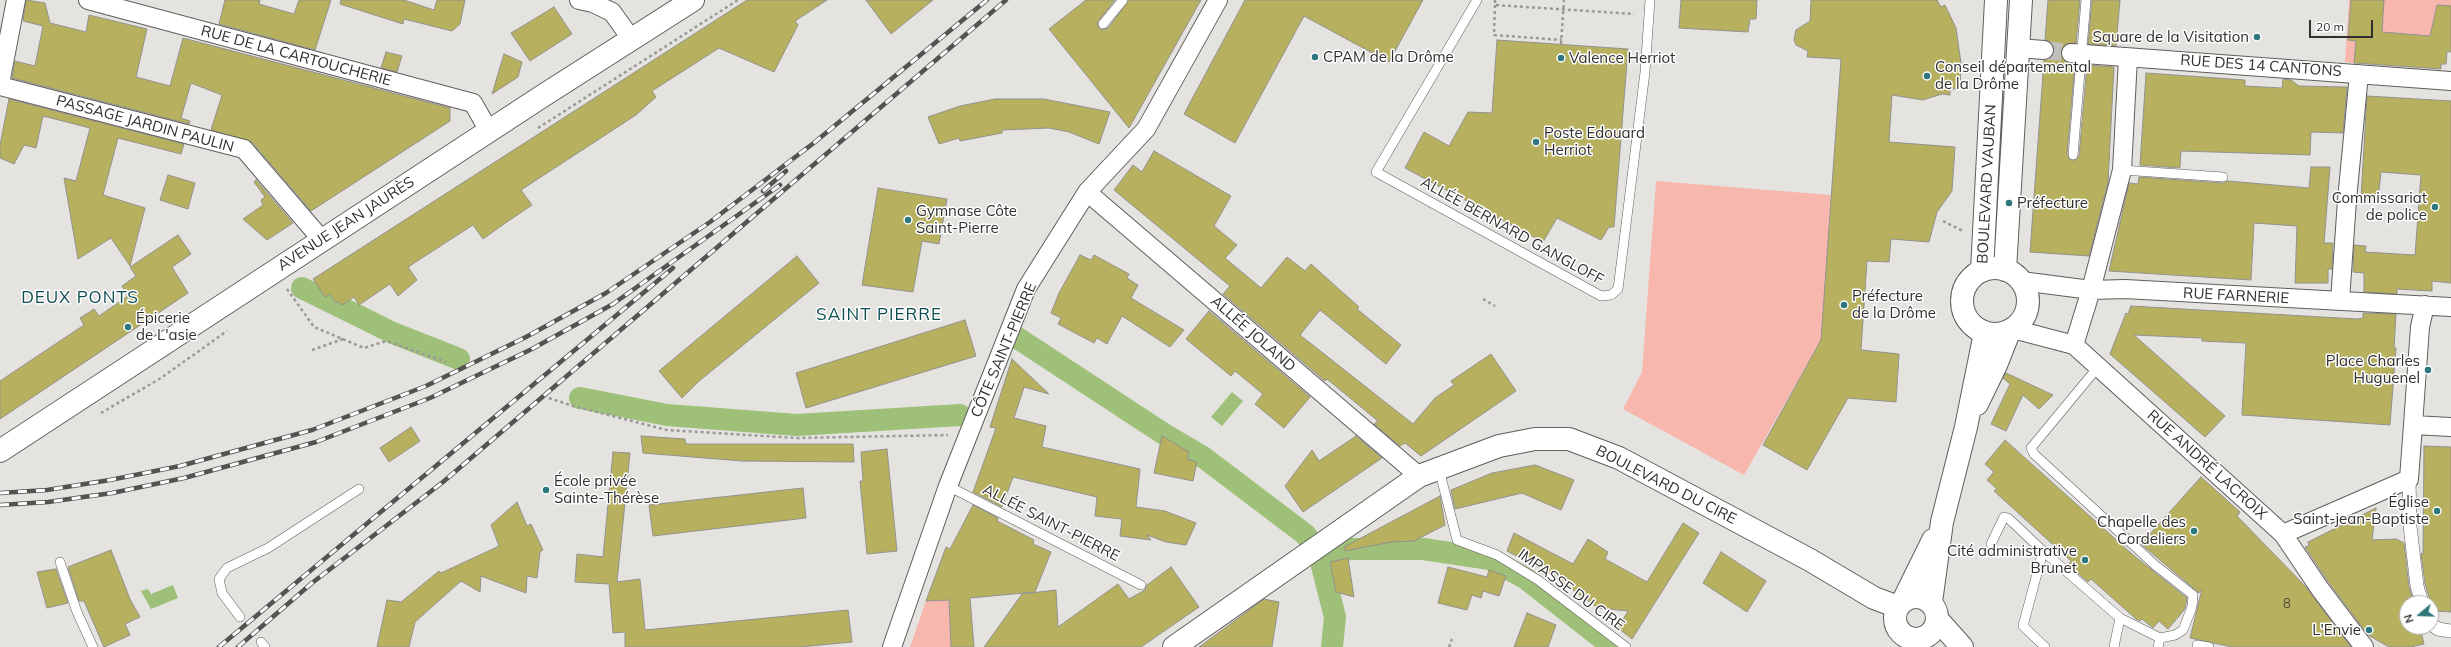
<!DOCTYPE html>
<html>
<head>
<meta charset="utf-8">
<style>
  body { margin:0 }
  #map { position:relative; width:2451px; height:647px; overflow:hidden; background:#e5e3e0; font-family:Mulish,sans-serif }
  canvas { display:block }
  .north { position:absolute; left:2399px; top:595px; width:40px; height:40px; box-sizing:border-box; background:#fff; border:1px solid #acacab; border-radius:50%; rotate:251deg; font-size:11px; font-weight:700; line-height:16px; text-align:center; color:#302f2e }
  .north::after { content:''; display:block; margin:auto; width:14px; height:18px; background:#2d777d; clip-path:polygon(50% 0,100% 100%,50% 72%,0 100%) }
  .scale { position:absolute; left:2309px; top:20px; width:64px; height:18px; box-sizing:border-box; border:2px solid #302f2e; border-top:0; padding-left:5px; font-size:12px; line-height:14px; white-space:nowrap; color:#302f2e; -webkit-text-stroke:3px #fff; paint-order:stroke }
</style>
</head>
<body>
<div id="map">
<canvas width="2451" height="647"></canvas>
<div class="north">N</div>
<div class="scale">20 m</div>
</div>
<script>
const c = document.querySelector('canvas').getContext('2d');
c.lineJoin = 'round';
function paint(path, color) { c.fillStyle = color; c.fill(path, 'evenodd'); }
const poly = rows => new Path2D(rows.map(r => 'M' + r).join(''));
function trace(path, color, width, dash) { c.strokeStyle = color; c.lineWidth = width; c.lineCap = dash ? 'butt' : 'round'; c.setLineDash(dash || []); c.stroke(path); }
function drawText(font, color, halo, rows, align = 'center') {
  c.font = font + ' Mulish,sans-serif'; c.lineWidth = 3; c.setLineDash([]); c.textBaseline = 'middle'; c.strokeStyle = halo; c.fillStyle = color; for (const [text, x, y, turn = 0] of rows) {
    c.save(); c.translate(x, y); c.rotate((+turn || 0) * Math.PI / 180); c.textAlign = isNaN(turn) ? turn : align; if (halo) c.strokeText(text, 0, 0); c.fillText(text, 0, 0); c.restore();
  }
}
paint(poly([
  [2349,0,2351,0,2348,40,2356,41,2354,63,2345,62],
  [2384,0,2451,0,2451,6,2437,5,2430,36,2358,31,2359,18,2383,20],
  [1656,181,1831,195,1821,347,1817,347,1744,475,1623,409,1642,372],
  [949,600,951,647,910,647,926,601]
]), '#f8b7ac');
paint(poly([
  [1232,392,1243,401,1222,426,1211,417],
  [173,585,178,598,151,609,141,591,148,589,151,594]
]), '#9ec078');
trace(poly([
  [302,288,393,333,459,359],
  [1016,337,1164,434,1203,457,1306,535,1320,558,1335,617,1332,647],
  [580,398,667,415,797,425,960,415],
  [1320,558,1350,549,1423,549,1490,559,1525,578,1613,647]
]), '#9ec078', 22);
const building = poly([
  [26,0,45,3,50,23,86,32,89,15,147,29,136,77,170,86,183,38,450,108,450,121,311,211,252,142,211,130,222,95,191,83,181,118,190,121,189,124,12,78,15,61,35,66,43,26,23,21,26,0],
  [225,0,260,0,259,4,294,14,299,0,331,0,315,50,219,24,225,0],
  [341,0,404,0,434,10,437,0,465,0,460,24,452,31,404,19,403,24,340,4,341,0],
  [747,0,827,0,795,21,798,25,774,72,719,48,652,91,656,97,636,115,521,190,532,205,504,224,483,239,473,225,408,267,417,280,398,296,390,284,359,305,354,297,342,305,339,301,336,303,330,294,325,297,313,279,747,0],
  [866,0,933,0,891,34,866,0],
  [1086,0,1115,0,1097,23,1099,28,1102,30,1108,28,1129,0,1201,0,1129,128,1049,29,1086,0],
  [1245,0,1423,0,1389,62,1304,16,1235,143,1184,114,1245,0],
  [1681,0,1757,0,1756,19,1750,19,1748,32,1679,28,1681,0],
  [1811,0,1937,0,1941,7,1945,5,1956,28,1961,63,1960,89,1950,89,1950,95,1942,94,1923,100,1892,95,1889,142,1955,147,1952,191,1937,212,1929,242,1891,239,1889,262,1867,261,1861,350,1899,354,1896,402,1848,398,1807,470,1763,445,1821,340,1841,59,1807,57,1808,51,1796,45,1794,40,1796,30,1810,21,1811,0],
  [2048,0,2080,0,2076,43,2066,44,2061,53,2065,61,2075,64,2067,154,2070,160,2076,160,2079,156,2087,65,2114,67,2108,182,2089,256,2030,252,2044,60,2052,56,2054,50,2050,42,2045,40,2048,0],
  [2092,0,2120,0,2116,46,2088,44,2092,0],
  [2351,0,2384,0,2382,32,2430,36,2437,5,2451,6,2451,52,2447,51,2446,64,2441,64,2441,69,2354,63,2356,41,2348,40,2351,0],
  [554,7,572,34,530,61,511,33,554,7],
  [1497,40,1628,49,1614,227,1609,227,1601,240,1557,218,1543,242,1405,168,1424,132,1449,146,1468,112,1492,113,1497,40],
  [386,52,402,56,397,72,381,68,386,52],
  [504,54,522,62,518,77,492,94,504,54],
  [2146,73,2245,80,2245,86,2282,88,2283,79,2291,80,2299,86,2347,87,2343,133,2311,132,2310,155,2181,151,2180,168,2140,165,2146,73],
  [2367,96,2451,101,2451,283,2432,281,2432,291,2397,289,2397,294,2364,292,2364,273,2353,272,2354,245,2366,246,2365,252,2415,255,2421,175,2381,172,2378,199,2361,198,2367,96],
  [9,99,184,144,181,154,118,138,103,195,145,208,130,266,111,238,78,259,64,178,76,181,90,128,43,116,36,148,24,145,14,164,0,158,0,145,9,99],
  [995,99,1044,99,1110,112,1099,144,1069,132,1049,128,1002,130,1002,133,960,141,959,138,939,144,928,117,960,106,995,99],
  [1154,151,1231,196,1214,226,1237,245,1225,258,1261,288,1287,257,1305,271,1311,264,1359,307,1357,309,1401,345,1386,364,1320,310,1300,335,1413,424,1435,398,1454,385,1451,381,1491,354,1516,391,1421,456,1405,443,1400,446,1374,424,1378,421,1327,379,1325,381,1223,294,1230,286,1114,190,1133,165,1142,172,1154,151],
  [2311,167,2330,167,2324,243,2333,243,2332,269,2328,269,2328,283,2295,283,2297,226,2254,223,2251,280,2109,271,2129,183,2138,184,2139,177,2223,183,2228,181,2309,188,2311,167],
  [168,175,195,183,188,209,160,200,168,175],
  [256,180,293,223,267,240,243,219,263,205,261,200,265,197,254,182,256,180],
  [878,188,947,199,939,244,922,241,913,292,862,285,878,188],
  [178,235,191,254,172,267,188,293,0,419,0,381,84,325,80,318,94,309,99,316,128,296,122,286,136,276,130,267,178,235],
  [1080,255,1091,260,1094,255,1129,274,1127,278,1138,285,1131,298,1184,330,1170,347,1122,316,1107,344,1097,338,1094,343,1058,324,1061,318,1051,313,1059,293,1080,255],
  [797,256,819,283,698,382,682,398,659,371,797,256],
  [2131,306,2357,319,2363,318,2363,313,2396,314,2394,348,2396,348,2390,425,2242,415,2246,343,2202,341,2202,338,2134,335,2225,416,2205,437,2110,354,2126,313,2128,314,2131,306],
  [1209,311,1310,397,1284,428,1255,404,1263,394,1235,371,1231,376,1186,339,1209,311],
  [965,320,976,356,806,408,796,373,965,320],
  [1012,359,1049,394,1024,387,1014,418,1046,426,1042,447,1140,469,1136,507,1165,511,1196,523,1186,545,1166,542,1147,535,1151,540,1120,536,1122,519,1095,516,1097,497,1013,477,1002,507,973,492,996,428,990,427,1012,359],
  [2006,373,2053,395,2039,409,2023,395,2006,431,1991,424,2010,384,2003,378,2006,373],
  [411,427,420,441,389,462,380,448,411,427],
  [641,436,685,439,686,444,853,444,854,462,742,461,643,453,641,436],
  [1162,436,1189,452,1187,459,1197,462,1193,481,1154,473,1162,436],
  [1356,436,1382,458,1303,512,1285,486,1312,450,1319,461,1356,436],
  [2005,440,2132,554,2187,598,2185,609,2168,629,2159,621,2153,628,2142,619,2140,621,2136,619,2091,579,2088,582,2068,565,2071,561,1994,491,1997,489,1987,480,1994,472,1985,464,2005,440],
  [2424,446,2451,447,2451,612,2431,611,2431,603,2425,584,2421,553,2423,554,2424,446],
  [887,449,897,551,867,554,860,481,863,481,861,452,887,449],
  [613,452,630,453,617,582,640,579,645,630,848,610,852,642,800,647,625,647,625,632,613,633,609,584,575,582,577,554,603,557,613,452],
  [1535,465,1574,480,1561,510,1522,493,1455,509,1451,490,1492,473,1535,465],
  [2201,477,2240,512,2237,516,2306,587,2351,647,2232,647,2190,638,2202,589,2199,593,2141,544,2201,477],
  [803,488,806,518,653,536,649,505,803,488],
  [1440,496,1445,525,1414,541,1391,542,1345,551,1344,547,1440,496],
  [517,502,527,526,531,524,543,550,540,552,537,578,527,576,526,593,481,576,480,592,461,581,415,622,409,647,377,647,387,600,401,602,439,571,441,573,499,546,491,525,517,502],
  [973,505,998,518,997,521,1034,540,1033,544,1051,552,1035,592,970,598,974,647,951,647,949,600,926,601,946,547,950,549,973,505],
  [2376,508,2372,540,2396,539,2404,543,2409,587,2414,603,2407,603,2407,627,2420,627,2424,644,2411,647,2389,647,2368,635,2329,583,2305,547,2309,546,2308,542,2376,508],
  [1683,523,1699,533,1632,639,1618,628,1628,611,1598,608,1551,574,1507,551,1514,533,1573,564,1588,539,1608,552,1605,559,1647,582,1683,523],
  [111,550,130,599,140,617,125,624,130,635,104,647,84,601,79,601,68,567,111,550],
  [1721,552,1766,581,1747,612,1703,583,1721,552],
  [1348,558,1354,597,1336,592,1330,562,1348,558],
  [1171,567,1199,607,1141,647,984,647,1022,594,1056,590,1058,627,1118,584,1129,599,1145,590,1147,585,1171,567],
  [1448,567,1487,577,1489,570,1506,576,1499,596,1483,591,1481,598,1472,595,1467,610,1438,603,1448,567],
  [56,569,68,603,47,608,37,572,56,569],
  [1264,599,1279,602,1272,647,1199,647,1264,599],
  [1527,613,1556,625,1548,647,1514,647,1527,613]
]);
paint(building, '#b7b05e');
trace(building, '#92928e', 1);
trace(poly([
  [2044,50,2071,53]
]), '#c1bfbc', 18, [18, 9]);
const service = poly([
  [1477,0,1376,172,1601,296,1611,295,1618,289,1645,72,1650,0],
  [1103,24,1123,0],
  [2073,155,2086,0],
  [2122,170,2223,177],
  [2098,367,2031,448,2034,454,2155,565,2193,595,2192,607,2183,630,2175,635,2160,638,2158,647],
  [1439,469,1457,540,1497,555,1538,580,1626,647],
  [948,486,1141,585],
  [1991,544,2004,517,2008,518,2043,551,2023,626,2045,647],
  [2043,551,2120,618],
  [60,562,77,612,93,647],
  [240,617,222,593,219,579,227,568,268,548,359,489],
  [261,642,265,647],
  [2197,645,2209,647],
  [2114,647,2120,618,2160,638]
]);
const pedestrian = poly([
  [2409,479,2410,526,2417,586,2422,603],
  [2431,624,2438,629,2451,631]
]);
const minor = poly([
  [88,0,473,103,489,131],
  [579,0,593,3,612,12,632,40],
  [2018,48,2044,50],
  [2071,53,2451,81],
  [0,84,16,0],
  [0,86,244,149,322,240],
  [1087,192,1419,476],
  [2021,281,2091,290,2125,289,2451,307],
  [2340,301,2347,200,2359,74],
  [2425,305,2420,327,2413,425,2451,427],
  [2013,329,2074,345,2283,534,2320,589,2364,647],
  [2074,345,2091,290,2122,170,2128,58],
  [2283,534,2409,479,2413,425],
  [892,647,948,486,1026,289,1087,192,1146,129,1218,0]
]);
const tertiary = poly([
  [1174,647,1419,476,1499,446,1535,439,1569,439,1619,458,1810,560,1874,598,1898,607]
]);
const secondary = poly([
  '1962 301a33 33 0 1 1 66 0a33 33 0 1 1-66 0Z',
  [2005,270,2021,0],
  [1982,271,1996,0],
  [1977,404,1996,365,2009,332],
  '1895 618a21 21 0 1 1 42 0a21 21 0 1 1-42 0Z',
  [1903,601,1933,540],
  [1931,602,1942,522,1966,427,1985,333],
  [1937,619,1962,647]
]);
const primary = poly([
  [0,451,541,97,693,0]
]);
trace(service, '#605e5b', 10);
trace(pedestrian, '#605e5b', 14);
trace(minor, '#605e5b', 20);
trace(tertiary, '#605e5b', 24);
trace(secondary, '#605e5b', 24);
trace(primary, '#605e5b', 24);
trace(poly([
  [1495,0,1495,5,1634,14],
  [1495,5,1494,35,1562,40],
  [1561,44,1564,0],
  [538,128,738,0],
  [1943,221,1963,231],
  [287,289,314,327,364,348,386,341,446,362],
  [1483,299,1495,306],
  [312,350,343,339],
  [549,398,573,406,667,430,797,438,948,435],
  [101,413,161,378,227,331],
  [1449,647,1452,639]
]), '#9a9997', 2.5, [3, 3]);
trace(service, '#fff', 9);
trace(pedestrian, '#fff', 13);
trace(minor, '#fff', 18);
trace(tertiary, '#fff', 22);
trace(secondary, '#fff', 22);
trace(primary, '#fff', 22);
const rail = poly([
  [763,191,786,171],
  [0,493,47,490,110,480,180,466,312,430,426,386,526,337,606,293,710,222,815,142,987,0],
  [0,505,48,502,112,493,184,478,316,442,430,398,532,349,613,304,780,185],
  [219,647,673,268],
  [238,647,312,583,443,482,1006,0]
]);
trace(rail, '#545352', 4.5);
trace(rail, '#fff', 3, [9]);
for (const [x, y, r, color] of [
  [2257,37,4,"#2d777d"],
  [1315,57,4,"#2d777d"],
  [1561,58,4,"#2d777d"],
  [1927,76,4,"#2d777d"],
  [1536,142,4,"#2d777d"],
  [2009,203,4,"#2d777d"],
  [2435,207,4,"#2d777d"],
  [908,220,4,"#2d777d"],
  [1844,305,4,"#2d777d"],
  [128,327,4,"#2d777d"],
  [2428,370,4,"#2d777d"],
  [546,490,4,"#2d777d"],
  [2437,511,4,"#2d777d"],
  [2194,531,4,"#2d777d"],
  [2085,560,4,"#2d777d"],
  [2369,630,4,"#2d777d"]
]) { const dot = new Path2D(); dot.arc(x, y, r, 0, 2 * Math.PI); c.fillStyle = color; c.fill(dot); trace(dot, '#fff', 1.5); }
drawText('13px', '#524f3a', null, [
  ["8",2287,604]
]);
drawText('15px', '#302f2e', '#fff', [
  ["Square de la Visitation",2249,37,"right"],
  ["CPAM de la Drôme",1323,57],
  ["Valence Herriot",1569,58],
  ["Conseil départemental",1935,67],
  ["de la Drôme",1935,84],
  ["Poste Edouard",1544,133],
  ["Herriot",1544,150],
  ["Commissariat",2427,198,"right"],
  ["de police",2427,215,"right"],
  ["Préfecture",2017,203],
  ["Gymnase Côte",916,211],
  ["Saint-Pierre",916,228],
  ["Préfecture",1852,296],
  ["de la Drôme",1852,313],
  ["Épicerie",136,318],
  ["de L'asie",136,335],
  ["Place Charles",2420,361,"right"],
  ["Huguenel",2420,378,"right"],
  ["École privée",554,481],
  ["Sainte-Thérèse",554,498],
  ["Église",2429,502,"right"],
  ["Saint-jean-Baptiste",2429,519,"right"],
  ["Chapelle des",2186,522,"right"],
  ["Cordeliers",2186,539,"right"],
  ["Cité administrative",2077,551,"right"],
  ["Brunet",2077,568,"right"],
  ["L'Envie",2361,630,"right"]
], 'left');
drawText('15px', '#302f2e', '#fff', [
  ["RUE DE LA CARTOUCHERIE",296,56,15],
  ["RUE DES 14 CANTONS",2261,66,4],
  ["PASSAGE JARDIN PAULIN",145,124,15],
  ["BOULEVARD VAUBAN",1987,184,-87],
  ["AVENUE JEAN JAURÈS",346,224,-33],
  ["ALLÉE BERNARD GANGLOFF",1512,231,29],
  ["RUE FARNERIE",2236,296,3],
  ["ALLÉE JOLAND",1253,334,41],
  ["CÔTE SAINT-PIERRE",1004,350,-67],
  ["RUE ANDRÉ LACROIX",2207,465,42],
  ["BOULEVARD DU CIRE",1666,485,27],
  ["ALLÉE SAINT-PIERRE",1051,523,27],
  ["IMPASSE DU CIRE",1571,590,36]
]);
c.letterSpacing = '1px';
drawText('17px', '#0d4c51', '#fff', [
  ["DEUX PONTS",80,298],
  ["SAINT PIERRE",879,315]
]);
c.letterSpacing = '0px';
</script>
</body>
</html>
